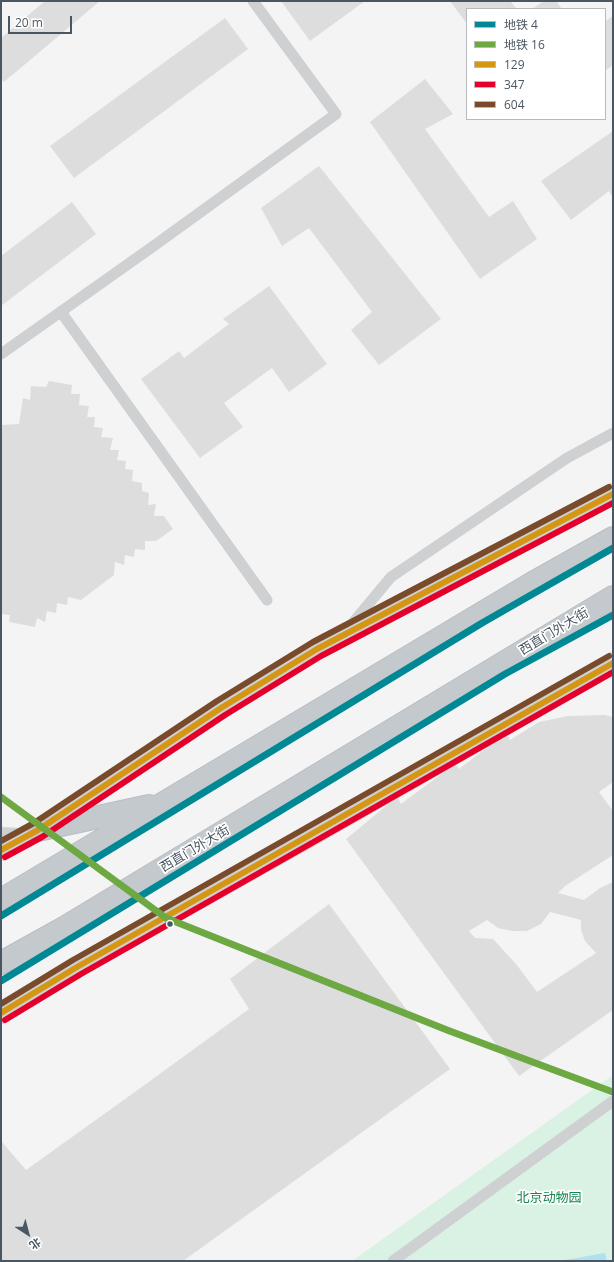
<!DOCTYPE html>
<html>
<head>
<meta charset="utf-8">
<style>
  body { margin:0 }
  #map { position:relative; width:614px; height:1262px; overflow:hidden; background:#f4f4f4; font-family:"Open Sans","Noto Sans SC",sans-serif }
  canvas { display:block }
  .frame { position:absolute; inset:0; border:2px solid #4a5661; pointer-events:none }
  .legend { position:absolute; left:466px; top:8px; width:140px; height:112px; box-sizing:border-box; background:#fff; border:1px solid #b7bbc0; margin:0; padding:5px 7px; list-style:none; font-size:12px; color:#4a5661 }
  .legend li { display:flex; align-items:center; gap:8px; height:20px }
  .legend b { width:20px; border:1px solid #b7bbc0 }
  .north { position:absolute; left:8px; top:1214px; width:40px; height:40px; -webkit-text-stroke:3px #fff; paint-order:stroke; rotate:144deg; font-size:11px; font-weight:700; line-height:16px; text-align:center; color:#4a5661 }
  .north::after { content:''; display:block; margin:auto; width:14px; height:18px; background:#4a5661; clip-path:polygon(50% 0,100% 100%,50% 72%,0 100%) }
  .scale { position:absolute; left:8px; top:16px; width:64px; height:18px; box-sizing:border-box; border:2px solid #4a5661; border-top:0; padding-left:5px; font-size:12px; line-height:14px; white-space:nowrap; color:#4a5661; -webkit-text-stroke:3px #fff; paint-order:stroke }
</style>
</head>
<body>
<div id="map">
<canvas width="614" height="1262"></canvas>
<div class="frame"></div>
<ul class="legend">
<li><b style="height:5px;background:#008994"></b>地铁 4</li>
<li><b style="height:5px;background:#6da843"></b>地铁 16</li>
<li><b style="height:5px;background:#d49613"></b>129</li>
<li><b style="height:5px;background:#e4002b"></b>347</li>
<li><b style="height:5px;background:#7a4b2a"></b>604</li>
</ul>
<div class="north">北</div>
<div class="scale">20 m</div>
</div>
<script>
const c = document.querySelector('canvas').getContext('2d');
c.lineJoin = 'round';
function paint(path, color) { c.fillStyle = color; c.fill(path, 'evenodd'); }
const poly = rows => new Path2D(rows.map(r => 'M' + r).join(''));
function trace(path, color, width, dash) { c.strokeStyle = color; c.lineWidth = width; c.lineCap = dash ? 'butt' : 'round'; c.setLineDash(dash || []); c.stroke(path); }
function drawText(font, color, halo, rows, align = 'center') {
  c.font = font + ' "Open Sans","Noto Sans SC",sans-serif'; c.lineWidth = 3.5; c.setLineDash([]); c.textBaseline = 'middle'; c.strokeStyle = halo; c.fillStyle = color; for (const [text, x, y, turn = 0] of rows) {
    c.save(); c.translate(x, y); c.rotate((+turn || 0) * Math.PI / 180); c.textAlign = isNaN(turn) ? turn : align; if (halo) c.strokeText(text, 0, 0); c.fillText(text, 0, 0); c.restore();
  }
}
paint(poly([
  [613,1075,613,1261,352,1261]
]), '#d9f2e3');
paint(poly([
  [605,1253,607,1261,559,1261]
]), '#aee2f0');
paint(poly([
  [45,1,100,1,4,82,1,78,1,38],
  [281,1,365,1,310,41],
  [450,1,510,1,517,9,467,9,467,24],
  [544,1,556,1,562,9,532,9],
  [613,16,613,65,605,71,605,21],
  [225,18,248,49,74,178,50,146],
  [425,79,453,114,425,129,489,217,513,201,537,239,480,279,370,122],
  [613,131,613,198,609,191,571,220,541,181],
  [319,166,441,319,379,365,351,330,372,312,309,228,282,246,261,208],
  [72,202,96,234,1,306,1,256],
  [269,286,327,364,289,392,272,368,224,403,243,427,200,458,141,379,179,351,184,358,229,324,223,319],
  [49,381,72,385,71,394,80,394,79,405,89,406,87,417,95,417,94,427,103,428,101,437,113,438,110,450,119,450,117,460,126,461,125,469,133,470,132,481,142,483,142,491,149,493,148,505,156,504,154,516,164,516,173,529,156,541,145,541,145,550,135,549,134,557,125,555,124,565,115,562,114,575,81,600,68,597,67,605,57,603,56,613,47,611,45,622,37,618,35,627,9,622,10,615,1,614,1,425,19,424,23,398,30,400,31,386,46,387],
  [605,715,613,717,613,782,599,792,613,811,613,855,565,886,558,893,584,900,600,888,613,882,613,1010,519,1076,346,839,397,797,401,804,455,764,459,769,506,733,510,740,539,722,568,716],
  [550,912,581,920,581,930,585,941,596,953,537,992,516,964,493,939,475,938,469,931,487,920,498,928,512,931,527,931,541,924],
  [329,904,450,1069,183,1261,1,1261,1,1141,26,1170,139,1089,249,1009,230,979]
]), '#ddddde');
const trunk = poly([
  [38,830,149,806],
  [1,900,531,584,613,538],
  [1,963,64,928,613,597]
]);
trace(trunk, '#b9bec3', 24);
trace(poly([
  [61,312,267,600],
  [1,354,155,245,336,114,253,1],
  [351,625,391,577,567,458,613,433],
  [393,1261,613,1101]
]), '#ced0d2', 11);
trace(poly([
  [1,850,38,830,221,708,317,649,613,494],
  [1,1013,77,967,310,836,613,663]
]), '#ced0d2', 22);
trace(poly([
  [1,838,21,839]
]), '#ced0d4', 22);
trace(trunk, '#c4c9cd', 22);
trace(poly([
  [1,850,38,830,221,708,317,649,613,494],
  [1,1013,77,967,613,663]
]), '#d49613', 6);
trace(poly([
  [5,857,42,837,225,715,321,656,613,503],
  [5,1020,81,974,613,672]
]), '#e4002b', 6);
trace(poly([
  [1,841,34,823,217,701,313,642,609,487],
  [1,1004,73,960,609,656]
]), '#7a4b2a', 6);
trace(poly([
  [1,916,482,623,613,548],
  [1,981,505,674,613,615]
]), '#008994', 7);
trace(poly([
  [1,797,166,918,447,1030,613,1092]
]), '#6da843', 7);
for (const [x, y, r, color] of [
  [170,924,3.5,"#4a5661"]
]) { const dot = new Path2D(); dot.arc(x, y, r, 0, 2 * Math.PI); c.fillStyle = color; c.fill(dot); trace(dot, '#fff', 1.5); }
drawText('13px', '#4a5661', '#fff', [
  ["西直门外大街",554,632,-31],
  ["西直门外大街",195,849,-31]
]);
drawText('13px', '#17864f', '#fff', [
  ["北京动物园",549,1198]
]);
</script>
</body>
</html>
